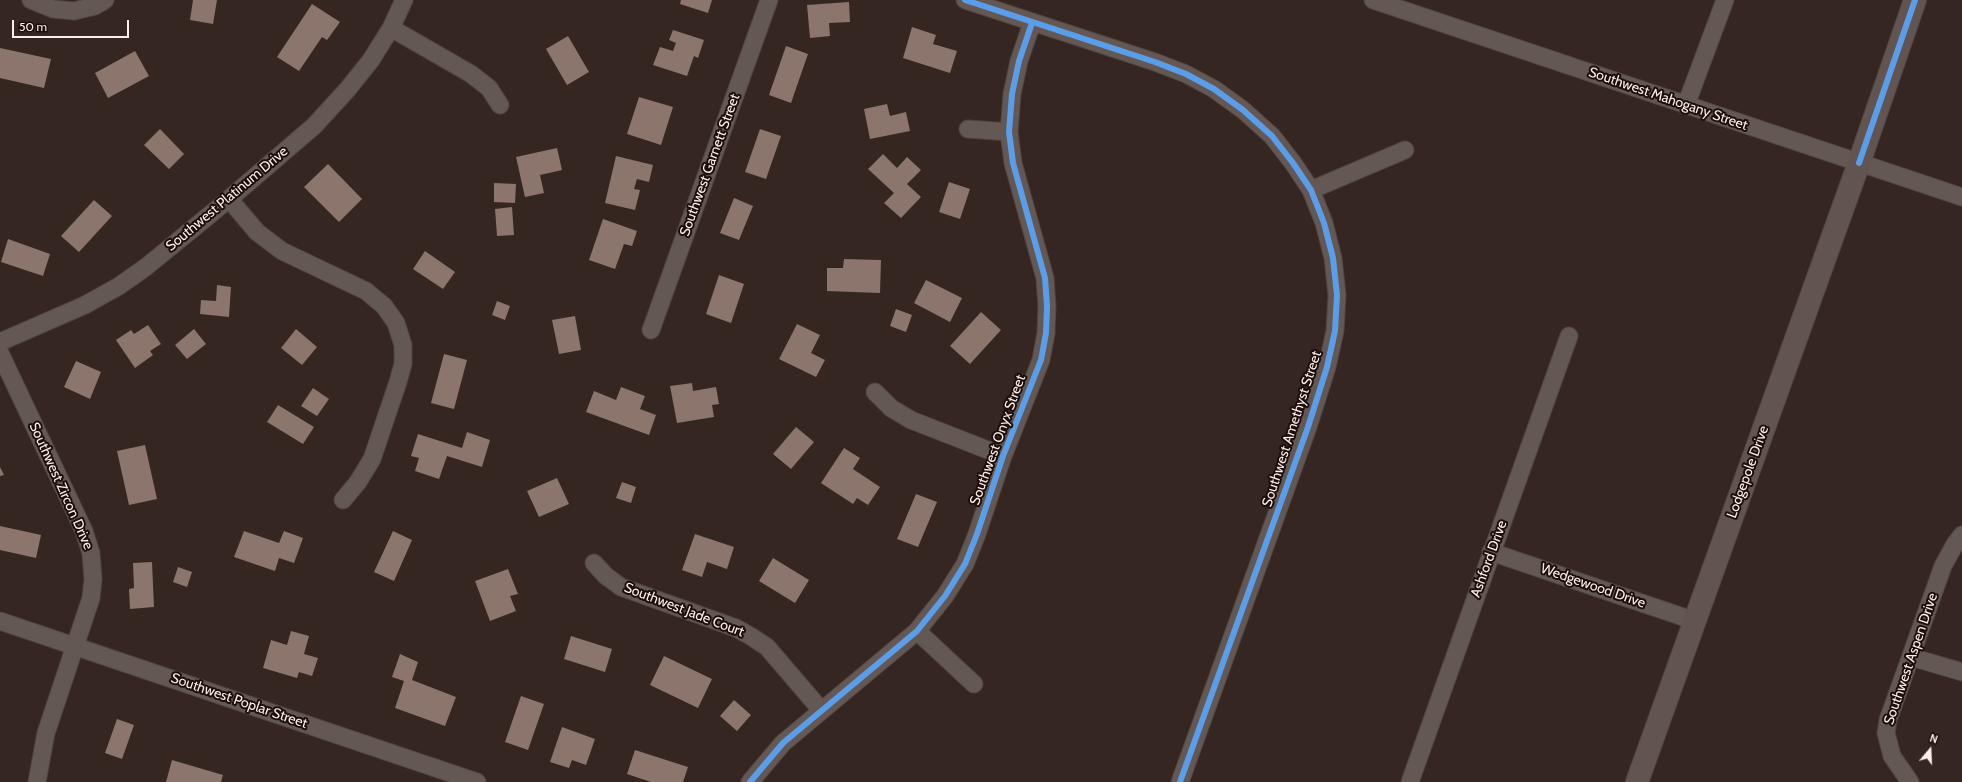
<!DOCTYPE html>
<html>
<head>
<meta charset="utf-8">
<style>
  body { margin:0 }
  #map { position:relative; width:1962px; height:782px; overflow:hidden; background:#352621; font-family:Cabin,sans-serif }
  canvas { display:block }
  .north { position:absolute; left:1910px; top:730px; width:40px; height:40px; -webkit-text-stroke:3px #1c0f0b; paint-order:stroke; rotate:19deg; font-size:11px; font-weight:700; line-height:16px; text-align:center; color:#fdede8 }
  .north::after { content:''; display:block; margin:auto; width:14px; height:18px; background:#fdede8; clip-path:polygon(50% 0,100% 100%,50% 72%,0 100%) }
  .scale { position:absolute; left:12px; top:20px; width:117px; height:18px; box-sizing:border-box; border:2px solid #fdede8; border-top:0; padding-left:5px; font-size:12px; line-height:14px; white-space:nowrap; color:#fdede8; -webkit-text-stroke:3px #1c0f0b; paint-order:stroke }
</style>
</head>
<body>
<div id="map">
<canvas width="1962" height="782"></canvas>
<div class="north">N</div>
<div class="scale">50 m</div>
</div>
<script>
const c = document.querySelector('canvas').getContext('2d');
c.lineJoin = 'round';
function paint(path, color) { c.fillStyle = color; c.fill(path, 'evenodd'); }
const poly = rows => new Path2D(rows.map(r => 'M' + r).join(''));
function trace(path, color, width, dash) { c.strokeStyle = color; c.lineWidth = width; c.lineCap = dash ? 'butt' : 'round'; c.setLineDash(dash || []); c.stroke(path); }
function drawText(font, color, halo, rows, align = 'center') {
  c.font = font + ' Cabin,sans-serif'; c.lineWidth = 4; c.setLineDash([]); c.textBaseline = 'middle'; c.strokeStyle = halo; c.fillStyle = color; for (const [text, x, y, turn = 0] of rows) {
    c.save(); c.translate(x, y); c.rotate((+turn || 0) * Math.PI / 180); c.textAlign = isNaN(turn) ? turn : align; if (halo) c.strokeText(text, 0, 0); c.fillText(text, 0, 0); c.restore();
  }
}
paint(poly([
  [193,0,217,0,213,24,190,20],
  [681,0,712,0,708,13,680,4],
  [849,2,850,22,829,23,830,36,810,38,807,5],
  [312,4,340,22,327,40,322,37,299,71,277,57],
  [912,27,936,35,933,44,957,51,950,73,903,58],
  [673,30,704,40,698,58,694,56,687,76,653,65,660,47,673,51,676,43,669,40],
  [568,36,589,72,567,85,546,49],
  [786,46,808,54,791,103,769,95],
  [0,48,51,59,44,88,0,78],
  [135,51,149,76,108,98,95,73],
  [639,97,673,107,661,145,627,134],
  [887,104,890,116,906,112,910,131,870,139,864,109],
  [160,129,184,154,169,169,144,145],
  [760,129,781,136,766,179,745,172],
  [557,148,562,170,540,175,544,193,525,197,516,157],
  [883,154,897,168,907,157,921,170,907,184,921,197,901,218,884,203,894,193,868,169],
  [616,156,653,165,649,182,637,179,634,189,640,190,635,210,605,203],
  [328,164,362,199,339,222,304,187],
  [949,182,970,189,960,219,939,212],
  [494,183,516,184,515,203,494,202],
  [734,198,753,206,739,240,720,233],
  [94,200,112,216,79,252,61,236],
  [512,207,514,235,497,236,495,209],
  [603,219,637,231,632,246,624,244,615,269,589,260],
  [8,239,50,254,43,276,1,262],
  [425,251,455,272,443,289,413,269],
  [844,259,881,260,880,293,827,291,827,268,843,268],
  [719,275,744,284,731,323,706,314],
  [926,280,962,298,950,322,914,303],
  [217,285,231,287,229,317,200,314,201,300,216,301],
  [497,301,510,306,505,320,492,315],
  [896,309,912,315,906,332,890,326],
  [981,312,1001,330,970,364,950,346],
  [575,316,581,350,559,354,552,320],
  [797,324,820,335,811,353,825,360,816,377,779,359],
  [148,325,161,344,150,351,153,355,135,368,116,340,131,330,134,334],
  [194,329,206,344,187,359,175,345],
  [296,329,317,347,302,365,281,348],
  [444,354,467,360,454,409,431,403],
  [76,361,101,372,90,399,64,387],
  [692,383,693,391,716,387,719,404,712,405,714,417,677,423,670,386],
  [621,387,645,396,640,409,656,415,649,435,586,412,594,391,616,400],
  [313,388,329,399,317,416,301,406],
  [278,405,314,427,303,444,267,422],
  [796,427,814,442,791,469,773,454],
  [467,432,490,440,482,467,447,456,439,479,415,471,419,458,411,456,418,434,462,448],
  [145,445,157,499,129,505,117,451],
  [844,448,860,458,853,469,880,487,868,505,857,498,853,504,821,483],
  [0,467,4,475,0,476],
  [557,478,569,504,539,517,527,491],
  [622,482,636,487,631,503,616,498],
  [916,494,937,502,918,547,897,539],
  [0,526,41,535,36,558,0,550],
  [244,531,279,543,284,531,303,538,294,563,279,558,275,571,234,557],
  [393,531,412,540,394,581,374,572],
  [695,534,734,547,727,569,707,562,702,577,682,570],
  [773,558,809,580,795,603,759,581],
  [152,562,154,607,130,609,129,589,134,588,133,563],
  [178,567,192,572,187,587,173,582],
  [508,569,518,594,510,596,516,611,490,621,475,581],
  [291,631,309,636,304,654,318,658,312,676,299,672,297,678,263,668,271,640,287,645],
  [571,636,612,649,605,672,564,659],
  [400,654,418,662,412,680,456,697,445,726,395,708,404,681,392,677],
  [664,656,712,679,698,708,650,685],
  [521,696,544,704,528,750,505,742],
  [734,700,751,715,737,731,720,716],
  [117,719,134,725,122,759,105,753],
  [562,727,595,739,586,765,572,760,569,768,550,762],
  [635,750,688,767,683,782,651,782,627,774],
  [172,760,223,775,221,782,166,782]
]), '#8b756d');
const street = poly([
  [31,0,53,9,74,11,95,6,105,0],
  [965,0,1155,62,1186,74,1214,89,1243,110,1272,136,1293,163,1311,190,1324,223,1333,258,1337,295,1335,331,1327,367,1308,427,1180,782],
  [1373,0,1962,197],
  [391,28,471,74,489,88,500,105],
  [1686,105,1725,0],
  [968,129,1009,132],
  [1311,190,1405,150],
  [229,199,257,232,282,251,366,291,384,306,396,323,403,345,403,364,398,382,372,459,358,482,343,500],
  [651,330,769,0],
  [0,342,85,305,119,286,146,267,229,199,314,126,347,90,371,60,391,28,404,0],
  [0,353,84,531,91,553,93,579,91,598,46,733,37,782],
  [875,392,891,408,911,420,1003,456],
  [1491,552,1695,621],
  [594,563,606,576,621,587,736,628,752,637,767,647,821,710],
  [0,621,477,782],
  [917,631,974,684],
  [1911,657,1962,672],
  [750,782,783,743,917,631,945,596,965,564,977,534,1003,456,1041,360,1046,333,1047,306,1045,278,1013,163,1009,132,1012,94,1019,61,1032,23],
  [1410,782,1569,336],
  [1910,782,1892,756,1886,733,1888,720,1943,566,1955,544,1962,535]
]);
const secondary = poly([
  [1637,782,1859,163,1915,0]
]);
trace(street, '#514441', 19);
trace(secondary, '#514441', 24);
trace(street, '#635854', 17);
trace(secondary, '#625450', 22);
trace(poly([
  [965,0,1155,62,1186,74,1214,89,1243,110,1272,136,1293,163,1311,190,1324,223,1333,258,1337,295,1335,331,1327,367,1308,427,1180,782],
  [1859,163,1915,0],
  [750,782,783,743,917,631,945,596,965,564,977,534,1003,456,1041,360,1046,333,1047,306,1045,278,1013,163,1009,132,1012,94,1019,61,1032,23]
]), '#5a9eea', 6);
drawText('14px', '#fdede8', '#1c0f0b', [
  ["Southwest Mahogany Street",1668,99,19],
  ["Southwest Garnett Street",710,165,-70],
  ["Southwest Platinum Drive",227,199,-40],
  ["Southwest Amethyst Street",1292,429,-72],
  ["Southwest Onyx Street",998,440,-70],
  ["Lodgepole Drive",1748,472,-70],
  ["Southwest Zircon Drive",61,486,66],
  ["Ashford Drive",1489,559,-70],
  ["Wedgewood Drive",1593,586,19],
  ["Southwest Jade Court",684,610,21],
  ["Southwest Aspen Drive",1911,659,-71],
  ["Southwest Poplar Street",239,701,19]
]);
</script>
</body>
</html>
